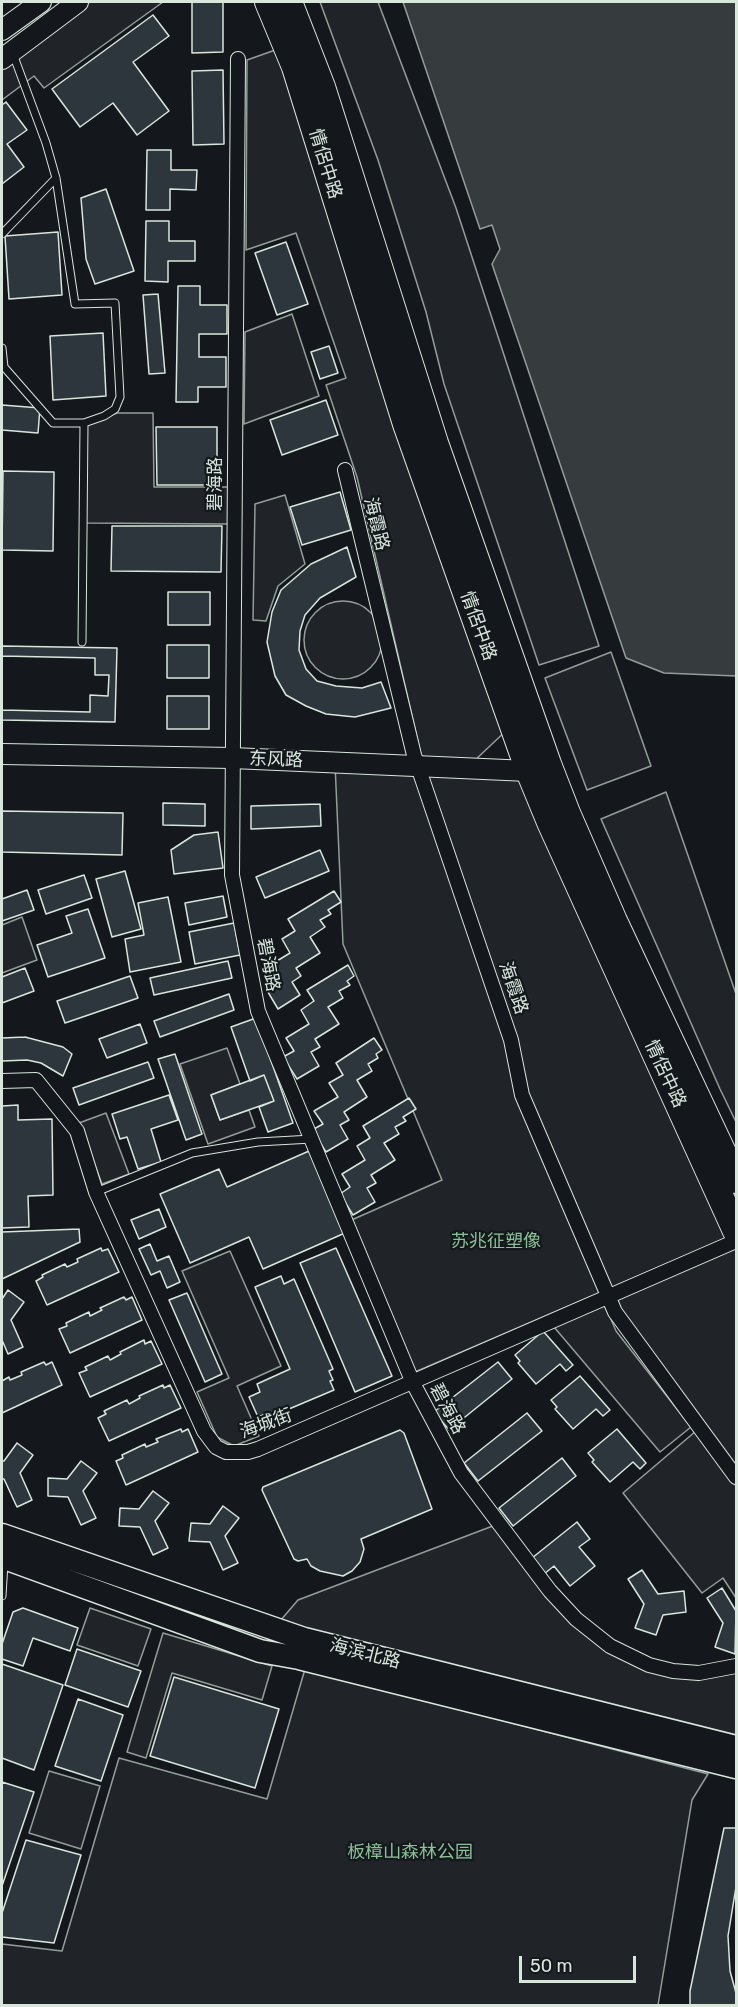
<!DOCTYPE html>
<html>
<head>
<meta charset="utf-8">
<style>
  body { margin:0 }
  #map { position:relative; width:738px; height:2007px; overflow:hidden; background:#14181c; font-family:Rubik,sans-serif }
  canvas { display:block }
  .frame { position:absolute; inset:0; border:3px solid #d8e6dc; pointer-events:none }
  .scale { position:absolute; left:519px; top:1956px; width:117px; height:27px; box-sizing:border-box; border:3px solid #d8e6dc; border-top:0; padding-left:8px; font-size:18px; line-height:21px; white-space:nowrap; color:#d8e6dc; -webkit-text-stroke:4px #14181c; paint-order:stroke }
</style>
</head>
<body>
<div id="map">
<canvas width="738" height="2007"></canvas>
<div class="frame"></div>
<div class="scale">50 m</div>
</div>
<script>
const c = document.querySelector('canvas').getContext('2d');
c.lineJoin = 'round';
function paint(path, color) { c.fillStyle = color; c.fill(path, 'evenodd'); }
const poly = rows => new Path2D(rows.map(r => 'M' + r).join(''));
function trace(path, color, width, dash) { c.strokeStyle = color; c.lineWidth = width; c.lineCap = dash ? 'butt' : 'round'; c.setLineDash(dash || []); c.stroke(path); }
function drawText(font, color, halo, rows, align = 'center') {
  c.font = font + ' Rubik,"Noto Sans SC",sans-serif'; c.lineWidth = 4.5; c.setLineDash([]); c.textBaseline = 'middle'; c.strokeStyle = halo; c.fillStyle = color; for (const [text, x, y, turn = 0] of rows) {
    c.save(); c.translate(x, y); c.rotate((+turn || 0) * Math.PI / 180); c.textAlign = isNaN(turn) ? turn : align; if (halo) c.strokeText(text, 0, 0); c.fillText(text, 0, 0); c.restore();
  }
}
const green = poly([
  [90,2,163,2,44,88,34,76,2,100,2,67,90,2],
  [320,2,378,2,456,208,599,646,539,665,444,384,426,312,378,160,320,2],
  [281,48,509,728,473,762,422,759,357,477,326,385,346,378,296,233,246,250,247,60,281,48],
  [292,314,319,396,244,424,245,332,292,314],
  [117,413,153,413,154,487,228,487,228,524,86,523,87,425,117,413],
  [285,495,305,564,278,586,266,621,253,620,255,504,285,495],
  '304 640a39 39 0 1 1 78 0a39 39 0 1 1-78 0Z',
  [611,652,651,766,587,790,545,678,611,652],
  [335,764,417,767,524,1095,419,767,528,771,736,1234,415,1372,347,1222,442,1180,343,944,335,764],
  [666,792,736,994,736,1122,720,1089,601,819,666,792],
  [22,917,37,960,2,973,2,925,22,917],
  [227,1048,240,1084,211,1095,220,1120,249,1110,255,1127,208,1144,180,1064,227,1048],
  [106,1113,129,1174,102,1184,79,1123,106,1113],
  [736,1243,736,1475,609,1298,736,1243],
  [230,1251,281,1366,237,1386,259,1436,234,1446,217,1437,197,1392,229,1378,182,1271,230,1251],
  [605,1305,616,1331,691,1427,660,1452,554,1327,605,1305],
  [696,1431,736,1486,736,1598,723,1578,702,1593,623,1493,696,1431],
  [498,1524,548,1592,648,1666,736,1667,736,1746,274,1628,298,1600,498,1524],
  [90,1608,151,1629,138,1666,77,1645,90,1608],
  [163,1633,272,1666,262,1700,172,1673,146,1758,127,1752,163,1633],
  [305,1669,708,1774,692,1800,658,2005,2,2006,2,1944,62,1951,119,1758,267,1799,305,1669],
  [49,1771,100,1786,81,1849,29,1833,49,1771]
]);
paint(green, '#202428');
trace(green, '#939e99', 1.5);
const water = poly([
  [403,2,736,2,736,676,664,673,626,658,492,264,500,249,492,225,480,229,403,2]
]);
paint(water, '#363b3e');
trace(water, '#939e99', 1.5);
const building = poly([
  [192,2,223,2,223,52,192,53,192,2],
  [153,15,169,36,133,62,169,111,137,135,113,103,80,127,52,89,153,15],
  [223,70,224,144,193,145,192,71,223,70],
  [6,102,27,130,7,144,24,167,2,184,2,105,6,102],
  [147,150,171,150,171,170,197,170,196,190,170,189,170,210,146,210,147,150],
  [106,189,134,271,95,284,86,259,81,198,106,189],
  [146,221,169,221,169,241,195,241,195,261,168,261,168,282,145,281,146,221],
  [58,232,62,295,9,299,5,236,58,232],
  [286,242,308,304,277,315,255,253,286,242],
  [178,286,200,286,200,305,227,305,227,334,199,334,199,357,226,357,226,387,198,387,198,402,176,402,178,286],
  [158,294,165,373,149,374,143,295,158,294],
  [103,333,106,396,53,400,50,336,103,333],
  [329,346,338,373,320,379,311,352,329,346],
  [326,400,338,435,282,455,270,420,326,400],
  [2,405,40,408,38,433,2,430,2,405],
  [156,427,217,427,217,485,157,485,156,427],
  [3,471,54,472,53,551,2,550,3,471],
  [340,492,351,530,302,545,290,507,340,492],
  [112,526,222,526,221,572,111,571,112,526],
  [347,547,356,577,320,598,305,615,300,631,299,650,306,669,317,681,336,686,362,688,381,682,391,708,355,717,326,714,306,706,286,695,275,676,267,642,272,612,281,590,311,564,347,547],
  [168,592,210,592,210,625,168,625,168,592],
  [167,645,209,645,209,678,167,678,167,645],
  [2,646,117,648,115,722,2,720,2,646],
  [2,656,95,658,95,675,109,675,108,696,90,695,90,712,2,710,2,656],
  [167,696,209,696,209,729,167,729,167,696],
  [163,803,205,804,205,826,163,825,163,803],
  [320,804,321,826,251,829,251,806,320,804],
  [2,811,123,813,122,855,2,852,2,811],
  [218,832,223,868,174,874,171,850,194,835,218,832],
  [320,850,329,871,265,898,256,877,320,850],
  [125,871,141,929,112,937,96,879,125,871],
  [84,875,92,898,46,914,38,890,84,875],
  [27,890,34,910,2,921,2,899,27,890],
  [334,891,341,902,328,910,331,914,320,920,325,927,310,937,320,953,296,968,301,976,292,982,300,995,278,1009,265,987,275,980,267,967,290,953,282,939,295,931,288,919,334,891],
  [223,896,227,917,189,925,185,903,223,896],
  [168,897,181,962,130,972,125,939,144,935,138,903,168,897],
  [88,909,105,958,48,977,37,945,72,933,66,916,88,909],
  [234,923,240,955,195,964,189,932,234,923],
  [228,961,232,978,154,995,150,978,228,961],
  [348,965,354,976,347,981,350,985,339,991,343,998,328,1007,339,1024,315,1039,320,1047,311,1052,319,1066,297,1079,283,1057,294,1051,286,1038,309,1024,301,1010,314,1001,307,990,348,965],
  [25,968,34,991,2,1003,2,977,25,968],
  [130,976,138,998,65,1023,57,1001,130,976],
  [229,994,234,1010,160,1037,154,1021,229,994],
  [256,1018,293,1123,268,1132,259,1107,274,1101,264,1075,250,1081,231,1027,256,1018],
  [140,1024,147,1043,107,1058,99,1039,140,1024],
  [25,1037,63,1047,72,1054,63,1076,41,1063,27,1060,2,1061,2,1038,25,1037],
  [374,1038,382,1050,376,1054,378,1058,368,1064,372,1071,357,1080,367,1097,344,1112,349,1120,340,1125,348,1139,326,1152,312,1130,323,1124,314,1111,338,1097,329,1083,343,1075,336,1063,374,1038],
  [175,1054,202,1134,186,1140,158,1059,175,1054],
  [148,1062,154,1078,79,1105,73,1088,148,1062],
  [264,1075,274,1101,220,1120,211,1095,264,1075],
  [169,1095,178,1120,151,1129,161,1162,138,1169,127,1137,120,1139,112,1114,169,1095],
  [409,1098,416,1109,403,1117,406,1121,395,1127,399,1134,384,1143,395,1160,371,1175,376,1183,367,1188,375,1202,353,1215,340,1194,350,1187,342,1174,365,1160,357,1146,370,1138,363,1126,409,1098],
  [18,1105,18,1120,52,1119,53,1195,28,1196,29,1227,2,1228,2,1106,18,1105],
  [309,1151,345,1233,263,1269,249,1237,190,1263,160,1194,219,1169,227,1187,309,1151],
  [159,1209,166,1227,139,1239,131,1220,159,1209],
  [79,1229,80,1242,2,1279,2,1232,79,1229],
  [150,1244,157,1261,169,1256,180,1282,167,1288,160,1271,151,1275,139,1249,150,1244],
  [101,1248,102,1251,108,1249,119,1272,47,1305,36,1281,43,1277,42,1275,65,1264,67,1267,78,1262,77,1259,101,1248],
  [336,1248,392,1376,355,1392,300,1263,336,1248],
  [281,1276,284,1284,294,1279,333,1369,329,1371,333,1380,330,1381,334,1390,270,1417,268,1413,258,1417,249,1397,260,1392,257,1384,290,1369,255,1287,281,1276],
  [8,1290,24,1302,11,1320,23,1347,8,1354,2,1340,2,1299,8,1290],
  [187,1293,222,1374,205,1382,169,1300,187,1293],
  [124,1297,126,1300,132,1297,142,1320,70,1353,59,1329,67,1326,66,1323,89,1312,90,1316,102,1310,100,1308,124,1297],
  [543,1331,573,1365,566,1371,560,1364,536,1384,518,1363,520,1361,515,1355,543,1331],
  [144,1340,145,1344,151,1341,162,1364,90,1397,79,1373,87,1370,85,1367,108,1356,110,1360,121,1354,120,1352,144,1340],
  [44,1362,46,1365,52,1362,62,1385,2,1413,2,1381,9,1377,10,1380,22,1375,21,1372,44,1362],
  [498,1362,512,1379,449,1430,434,1412,498,1362],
  [580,1376,610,1410,603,1416,596,1409,573,1429,555,1409,557,1407,551,1400,580,1376],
  [163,1385,164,1388,170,1385,181,1408,109,1441,98,1418,106,1414,104,1411,127,1400,129,1404,140,1398,139,1396,163,1385],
  [527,1413,542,1431,478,1481,464,1463,527,1413],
  [181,1429,182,1432,188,1429,198,1452,126,1485,116,1461,123,1458,122,1455,145,1444,146,1447,158,1442,156,1439,181,1429],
  [617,1429,646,1463,640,1469,633,1462,610,1482,592,1462,594,1460,588,1453,617,1429],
  [400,1430,404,1433,432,1509,361,1539,364,1549,360,1562,352,1571,343,1576,320,1571,311,1566,307,1559,298,1561,294,1559,262,1490,263,1487,400,1430],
  [17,1443,33,1455,20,1473,32,1500,17,1507,4,1479,2,1479,2,1461,4,1461,17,1443],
  [562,1458,576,1476,513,1526,499,1508,562,1458],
  [81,1461,97,1473,83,1491,96,1518,81,1525,68,1497,48,1496,48,1478,67,1479,81,1461],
  [153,1491,169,1503,155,1521,168,1548,153,1555,140,1527,119,1526,120,1508,139,1509,153,1491],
  [223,1506,239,1518,225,1536,238,1563,223,1570,210,1542,189,1541,191,1523,210,1524,223,1506],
  [577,1522,590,1539,579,1547,595,1566,570,1586,554,1566,544,1574,532,1558,577,1522],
  [642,1570,658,1594,684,1591,686,1612,663,1615,656,1635,635,1628,644,1604,628,1579,642,1570],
  [722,1588,736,1611,735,1654,715,1647,723,1623,707,1598,722,1588],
  [23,1608,78,1628,70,1651,33,1638,23,1666,2,1659,2,1644,13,1612,23,1608],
  [77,1649,141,1671,128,1707,65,1685,77,1649],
  [2,1664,63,1685,34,1770,2,1758,2,1664],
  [174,1677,279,1709,255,1788,150,1756,174,1677],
  [78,1699,123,1715,101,1781,55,1766,78,1699],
  [2,1782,34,1792,2,1886,2,1782],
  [724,1828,736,1828,736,2006,690,2006,690,1991,724,1828],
  [26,1840,81,1855,54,1943,2,1937,2,1913,26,1840],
  [736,1887,736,1993,730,1971,728,1936,736,1887]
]);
paint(building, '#2c363c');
trace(building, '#d8e6dc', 1.5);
const lane = poly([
  [2,234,56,178],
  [2,348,4,367,53,423,84,423,104,416,115,409,120,397,115,303,75,304,56,178,46,143,13,54],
  [82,642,84,423],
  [96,1192,192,1153,258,1142,312,1139],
  [2,1596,4,1563]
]);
const street = poly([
  [238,59,232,875,258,1011,413,1383,461,1473,550,1591,576,1619,610,1646,649,1665,673,1671,699,1673,736,1666],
  [345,470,414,755,511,1040,522,1095,615,1312,736,1477],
  [2,1081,36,1080,77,1131,96,1192,204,1431,216,1447,226,1452,248,1452,258,1449,736,1241]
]);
const secondary = poly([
  [2,30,41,2],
  [2,59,78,2],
  [2,754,232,758,529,771,541,767]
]);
const primary = poly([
  [2,1535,304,1639,736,1747],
  [2,1557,260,1651,299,1658,736,1767]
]);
const highway = poly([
  [268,2,295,67,406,424,529,771,550,822,736,1231],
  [289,2,322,87,435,443,548,764,567,813,614,921,736,1180]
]);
trace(lane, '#d8e6dc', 9);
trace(street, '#d8e6dc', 16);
trace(secondary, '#d8e6dc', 22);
trace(primary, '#d8e6dc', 25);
trace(highway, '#d8e6dc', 28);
trace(lane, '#14181c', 7);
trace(street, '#14181c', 14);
trace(secondary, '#14181c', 20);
trace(primary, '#14181c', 22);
trace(highway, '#14181c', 26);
drawText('18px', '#d8e6dc', '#14181c', [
  ["情侶中路",325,164,73],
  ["碧海路",216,484,-90],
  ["海霞路",376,524,76],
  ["情侶中路",478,626,70],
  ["东风路",276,760,2],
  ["碧海路",268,965,79],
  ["海霞路",513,988,71],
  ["情侶中路",665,1074,65],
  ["碧海路",447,1409,62],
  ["海城街",266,1424,-20],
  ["海滨北路",365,1654,14]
]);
drawText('18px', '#8ac095', '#14181c', [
  ["苏兆征塑像",496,1242],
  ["板樟山森林公园",410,1853]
]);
</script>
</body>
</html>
